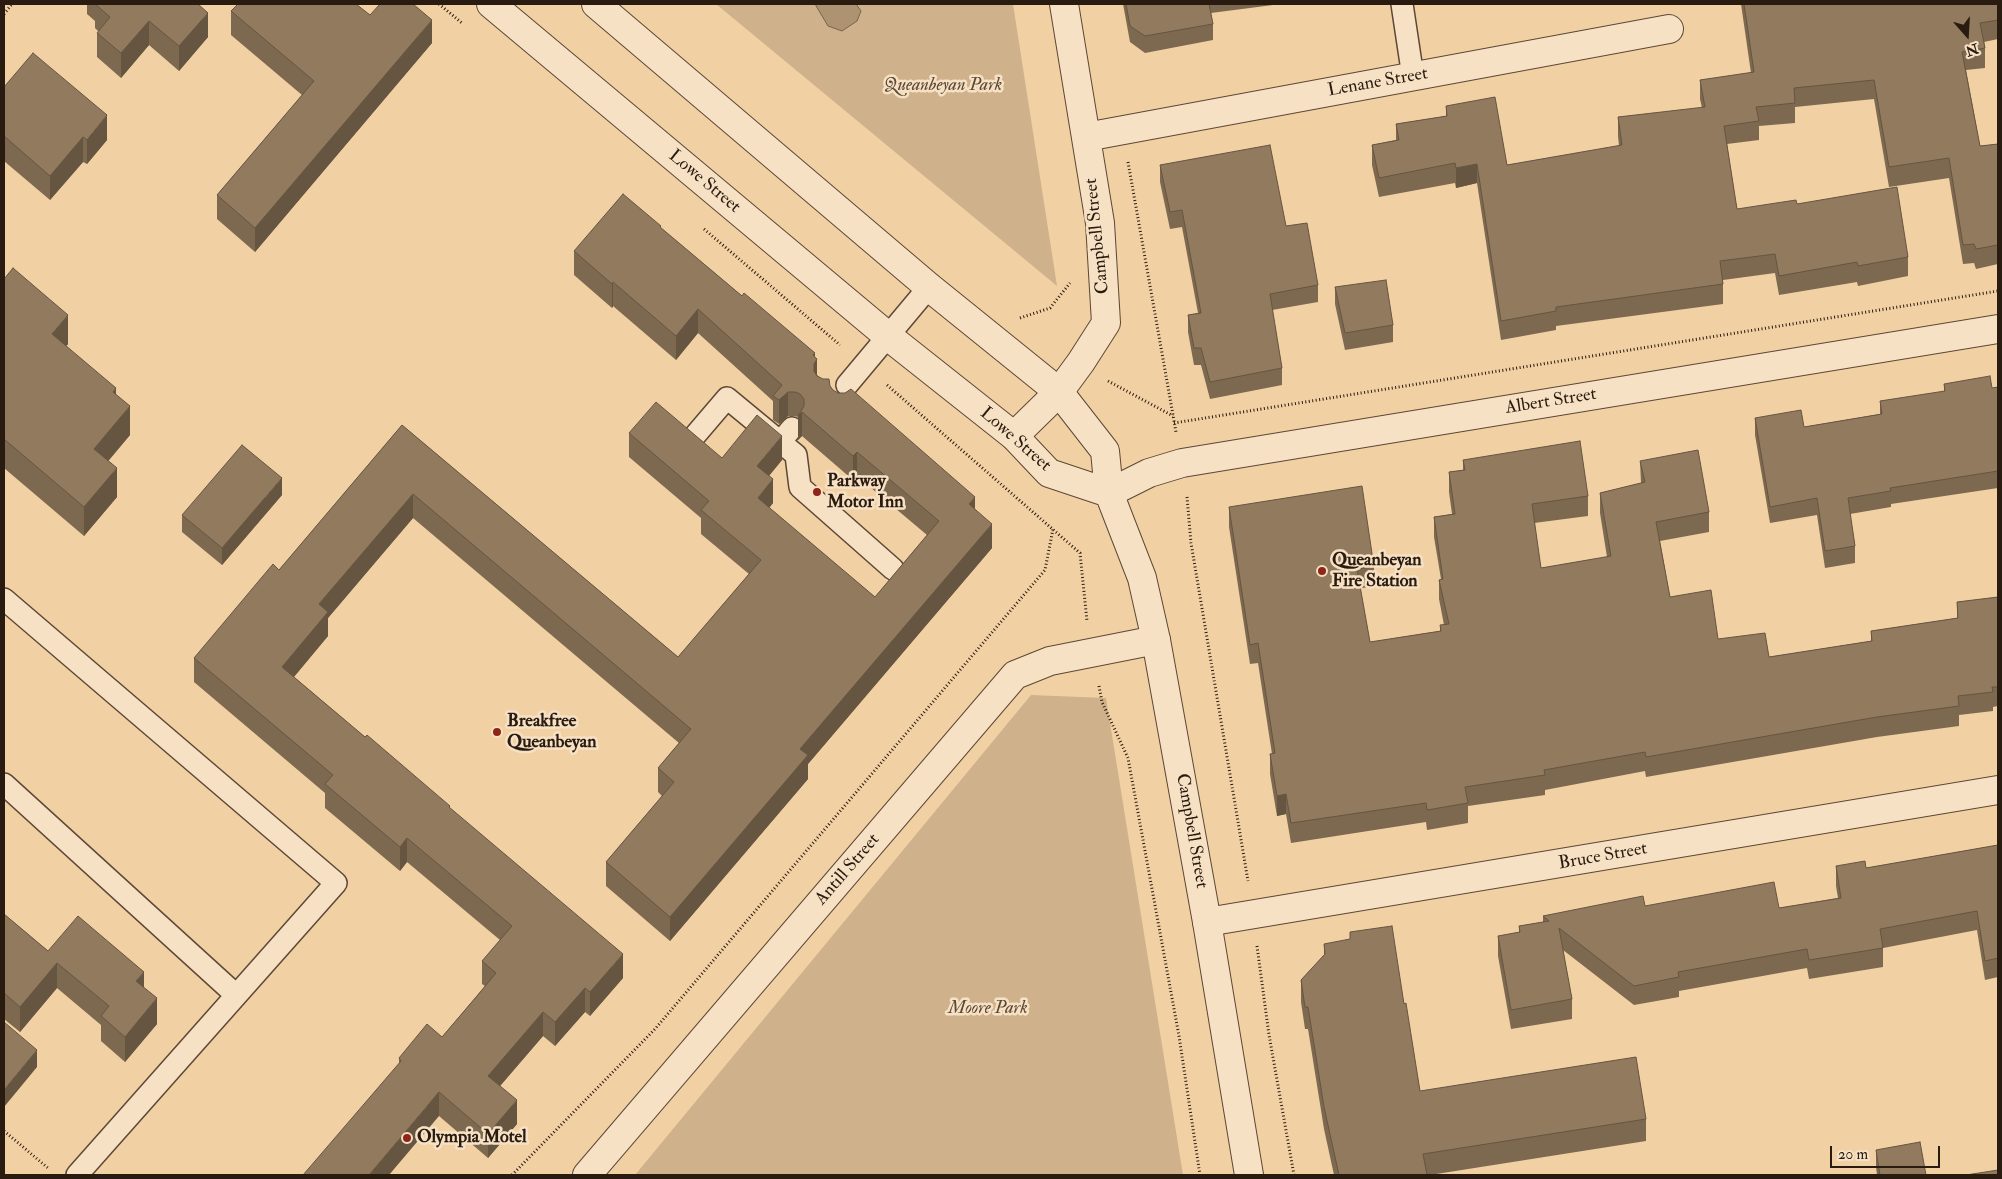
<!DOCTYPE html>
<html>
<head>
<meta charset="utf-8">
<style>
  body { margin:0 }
  #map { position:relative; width:2002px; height:1179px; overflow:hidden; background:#f1d1a4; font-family:"IM FELL Double Pica",serif }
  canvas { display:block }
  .frame { position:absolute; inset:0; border:5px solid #2a1b10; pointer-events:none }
  .north { position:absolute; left:1942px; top:10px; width:50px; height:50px; -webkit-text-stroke:4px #f6e1c4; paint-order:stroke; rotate:161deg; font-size:14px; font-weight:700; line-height:20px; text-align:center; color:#2a1b10 }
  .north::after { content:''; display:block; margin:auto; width:18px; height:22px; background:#2a1b10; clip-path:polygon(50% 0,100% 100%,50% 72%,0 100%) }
  .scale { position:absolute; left:1830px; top:1146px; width:110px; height:22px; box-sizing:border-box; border:2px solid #2a1b10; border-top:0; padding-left:6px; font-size:15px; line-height:18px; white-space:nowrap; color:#2a1b10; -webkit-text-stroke:4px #f6e1c4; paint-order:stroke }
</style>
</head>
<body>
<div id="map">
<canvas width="2002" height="1179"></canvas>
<div class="frame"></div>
<div class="north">N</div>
<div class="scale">20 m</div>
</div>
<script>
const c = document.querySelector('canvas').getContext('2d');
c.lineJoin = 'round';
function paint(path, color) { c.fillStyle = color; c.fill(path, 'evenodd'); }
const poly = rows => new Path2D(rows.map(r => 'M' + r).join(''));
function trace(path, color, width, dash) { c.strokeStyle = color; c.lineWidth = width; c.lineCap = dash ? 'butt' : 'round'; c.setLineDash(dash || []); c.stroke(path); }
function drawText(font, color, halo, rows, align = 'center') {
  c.font = font + ' "IM FELL Double Pica",serif'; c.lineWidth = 5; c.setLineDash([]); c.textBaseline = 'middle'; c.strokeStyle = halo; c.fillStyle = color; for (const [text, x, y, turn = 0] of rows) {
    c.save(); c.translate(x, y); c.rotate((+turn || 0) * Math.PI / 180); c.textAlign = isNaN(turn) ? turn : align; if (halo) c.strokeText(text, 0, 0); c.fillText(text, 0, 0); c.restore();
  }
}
paint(poly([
  [716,4,1013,4,1057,286],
  [1031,695,1106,698,1183,1175,635,1175]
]), '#cfb28b');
const water = poly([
  [815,4,856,4,861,11,857,21,842,31,828,26,815,4]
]);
paint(water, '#ad9372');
trace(water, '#79634b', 1);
const service = poly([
  [1402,4,1413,77],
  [847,385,929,287],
  [692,439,727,398,796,455,800,487,893,569],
  [780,442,792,428],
  [4,599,336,883,77,1175],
  [4,784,236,995]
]);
const minor = poly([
  [1086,137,1669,29],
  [1014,436,1059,392,1081,362,1106,323,1100,223,1064,4],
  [1109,493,1149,473,1182,463,1998,329],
  [1207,922,1998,790],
  [587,1175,1015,675,1050,661,1156,640]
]);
const tertiary = poly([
  [491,4,889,337,1014,436,1049,473,1109,493],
  [596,4,929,287,1059,392,1105,451,1109,493,1142,578,1156,640,1207,922,1249,1175]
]);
trace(service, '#5c4835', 24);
trace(minor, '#5c4835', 30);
trace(tertiary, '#5c4835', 30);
trace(poly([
  [439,4,462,23],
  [4,14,12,4],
  [1128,162,1176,432],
  [704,229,840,345],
  [1020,318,1050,308,1070,283],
  [1108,381,1173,416],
  [887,385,1080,553,1087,621],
  [1174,423,1998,291],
  [1187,497,1191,543,1248,881],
  [1099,686,1102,702,1128,758,1179,1036,1200,1175],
  [1257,946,1269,1035,1294,1175],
  [4,1131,48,1168],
  [512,1175,655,1029,1045,570,1053,529]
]), '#2a1b10', 3, [1, 2.5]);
trace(service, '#f6e1c4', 21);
trace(minor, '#f6e1c4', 28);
trace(tertiary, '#f6e1c4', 28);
paint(poly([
  [87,4,198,4,208,37,179,71,149,45,121,78,97,57,97,33,99,32,95,28,95,21,87,14],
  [1123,4,1281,4,1211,13,1213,24,1213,40,1145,53,1130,42],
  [1741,4,1998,4,1998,39,1984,42,1985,48,1985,68,1966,70,1980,146,1998,144,1998,264,1976,269,1974,263,1963,264,1949,178,1889,187,1874,99,1795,107,1795,123,1759,126,1759,140,1727,144,1737,209,1797,204,1908,257,1908,276,1858,286,1857,282,1779,295,1775,273,1723,280,1723,304,1556,326,1556,330,1501,340,1477,183,1456,188,1455,183,1379,197,1372,165,1372,145,1396,140,1396,124,1446,116,1446,106,1507,165,1619,146,1618,136,1618,117,1702,108,1700,99,1700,80,1751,73],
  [231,11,370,15,432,43,255,252,217,219,217,195,302,95,231,35],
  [4,87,107,140,87,164,83,162,50,200,4,161],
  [1160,165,1286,226,1318,285,1318,302,1272,310,1282,368,1282,385,1210,399,1201,365,1194,365,1188,332,1188,315,1198,313,1182,227,1170,229,1160,182],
  [661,228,815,357,817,375,830,386,833,390,975,509,992,548,808,764,808,779,670,941,606,886,606,862,662,796,658,792,658,768,679,743,413,518,328,618,328,636,294,677,450,809,623,978,590,1016,585,1012,555,1046,543,1036,500,1086,517,1124,488,1158,439,1116,399,1063,399,1058,442,1037,485,986,482,984,482,961,500,940,407,862,400,871,325,808,325,793,194,682,194,658,279,570,402,425,678,657,749,574,701,534,701,518,629,457,629,433,722,458,782,460,769,476,773,503,769,508,875,597,927,535,857,476,853,480,802,436,798,440,798,417,795,416,788,416,779,424,773,420,773,401,698,333,676,360,613,306,612,308,574,275,574,251],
  [4,279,68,344,66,346,116,395,130,435,108,461,117,497,84,536,4,468],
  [1335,287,1393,325,1393,342,1345,350,1335,304],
  [1944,384,1992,388,1998,387,1998,488,1891,504,1891,507,1850,514,1855,546,1855,563,1825,568,1817,515,1770,523,1755,435,1755,418,1804,427,1880,414,1880,401,1944,392],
  [1463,460,1588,496,1588,516,1534,523,1541,568,1607,557,1600,513,1600,493,1641,483,1640,461,1709,512,1709,532,1660,541,1670,597,1718,639,1769,657,1871,641,1871,631,1957,618,1957,602,1998,597,1998,706,1993,707,1993,711,1959,715,1959,726,1877,737,1646,777,1645,771,1545,790,1545,795,1468,806,1468,823,1427,830,1426,822,1291,843,1286,814,1277,816,1270,774,1270,754,1272,754,1258,663,1250,664,1229,527,1229,507,1374,567,1374,587,1360,588,1370,642,1440,631,1440,625,1444,625,1439,599,1439,580,1441,579,1434,537,1434,517,1452,514,1449,492,1449,472,1463,470],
  [282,495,222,565,182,532,182,515],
  [1998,845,1998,977,1985,980,1977,930,1883,948,1883,967,1809,979,1807,968,1679,991,1679,997,1634,1005,1563,950,1572,999,1572,1019,1511,1029,1498,956,1498,936,1519,932,1519,926,1543,922,1543,916,1645,906,1779,908,1838,898,1836,886,1836,866,1866,868],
  [4,914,48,951,144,988,157,1024,125,1062,101,1041,101,1025,57,988,20,1032,4,1019],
  [1324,944,1404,1004,1420,1091,1646,1119,1646,1141,1430,1175,1334,1175,1324,1129,1308,1029,1305,1029,1301,1002,1301,980,1324,955],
  [1876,1150,1926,1175,1877,1175,1876,1167]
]), '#7d6950');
paint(poly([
  [208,13,208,37,179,71,179,46],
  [432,20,432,43,255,252,255,228],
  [149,21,149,45,121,78,121,53],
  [107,115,107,140,87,164,87,140],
  [83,137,83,162,50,200,50,176],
  [1477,164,1477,183,1456,188,1456,168],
  [613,282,613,306,612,308,612,284],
  [698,309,698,333,676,360,676,336],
  [68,315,68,344,52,363,52,334],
  [815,353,815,362,817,359,817,382,814,388,813,355],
  [116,388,116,417,113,392],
  [788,392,788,416,779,424,779,400],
  [130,406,130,435,94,478,94,449],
  [802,412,802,436,798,440,798,416],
  [782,436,782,460,757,490,757,466],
  [857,452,857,476,853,480,853,456],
  [117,468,117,497,84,536,84,507],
  [282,478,282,495,222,565,222,548],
  [773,479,773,503,758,522,758,498],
  [413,494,413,518,328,618,328,636,282,691,282,667,319,604],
  [975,497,975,521,969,504],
  [992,524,992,548,808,764,808,779,670,941,670,917,800,749],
  [1286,794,1286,814,1277,816,1277,796],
  [407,838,407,862,400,871,400,847],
  [623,954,623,978,590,1016,590,992],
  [57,963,57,988,20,1032,20,1007],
  [144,972,144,997,136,981],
  [585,988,585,1012,555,1046,555,1022],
  [157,998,157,1024,125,1062,125,1037],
  [543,1012,543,1036,488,1100,488,1076],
  [37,1050,37,1067,4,1107,4,1090],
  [439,1092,439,1116,389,1175,369,1175],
  [517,1100,517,1124,488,1158,488,1134]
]), '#665541');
const building = poly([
  [95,4,198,4,208,13,179,46,149,21,121,53,97,33,110,17,95,4],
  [238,4,356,4,370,15,380,4,413,4,432,20,255,228,217,195,314,81,231,11,238,4],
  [1126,4,1209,4,1213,24,1145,36,1130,26,1126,4],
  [1744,4,1998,4,1998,20,1980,23,1985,48,1962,52,1980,146,1998,144,1998,245,1976,249,1974,244,1963,245,1949,158,1889,167,1874,80,1794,88,1795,103,1756,107,1759,121,1724,126,1737,209,1796,200,1797,204,1897,187,1908,257,1858,266,1857,262,1779,276,1775,254,1720,261,1723,284,1556,307,1556,311,1501,321,1477,164,1456,168,1455,163,1379,178,1372,145,1399,140,1396,124,1447,116,1446,106,1495,97,1507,165,1622,145,1618,117,1705,107,1700,80,1754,72,1744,4],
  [33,53,107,115,87,140,83,137,50,176,4,136,4,87,33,53],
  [1270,145,1286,226,1307,223,1318,285,1270,294,1282,368,1210,382,1201,348,1194,348,1188,315,1201,313,1182,210,1170,212,1160,165,1270,145],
  [623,194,661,226,660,227,742,296,744,293,815,353,813,355,817,359,814,364,814,371,817,376,823,379,829,379,830,386,833,390,838,393,845,393,851,389,975,497,969,504,992,524,800,749,808,755,670,917,606,862,674,782,658,768,691,729,413,494,319,604,328,612,282,667,365,737,367,735,450,806,449,807,623,954,590,992,585,988,555,1022,543,1012,488,1076,517,1100,488,1134,439,1092,369,1175,303,1175,401,1061,399,1058,427,1024,442,1037,477,996,496,973,482,961,512,926,407,838,400,847,325,784,333,775,194,658,273,564,279,570,402,425,678,657,761,560,701,510,709,501,629,433,656,402,722,458,757,415,782,436,757,466,773,479,758,498,875,597,939,521,857,452,853,456,802,412,798,416,804,406,804,399,800,394,795,392,788,392,779,400,773,396,782,385,698,309,676,336,613,282,612,284,574,251,623,194],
  [13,268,68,315,52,334,116,388,113,392,130,406,94,449,117,468,84,507,4,439,4,279,13,268],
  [1386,280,1393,325,1345,333,1335,287,1386,280],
  [1990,376,1992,388,1998,387,1998,471,1890,488,1891,491,1848,498,1855,546,1825,551,1817,498,1770,507,1755,418,1801,410,1804,427,1882,414,1880,401,1945,391,1944,384,1990,376],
  [1580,441,1588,496,1532,504,1541,568,1611,556,1600,493,1645,482,1640,461,1698,450,1709,512,1656,522,1670,597,1711,590,1718,639,1765,633,1769,657,1872,641,1871,631,1958,618,1957,602,1998,597,1998,687,1992,687,1993,692,1958,696,1959,706,1877,717,1646,757,1645,752,1544,770,1545,775,1465,787,1468,803,1427,810,1426,803,1291,823,1286,794,1277,796,1270,754,1275,753,1258,643,1250,645,1229,507,1362,486,1374,567,1357,569,1370,642,1441,631,1440,625,1449,624,1439,580,1443,579,1434,517,1455,514,1449,472,1465,470,1463,460,1580,441],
  [242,445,282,478,222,548,182,515,242,445],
  [1998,845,1998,958,1985,961,1977,911,1880,929,1883,948,1809,960,1807,949,1678,972,1679,977,1634,986,1559,928,1572,999,1511,1010,1498,936,1520,932,1519,926,1549,921,1543,916,1643,896,1645,906,1774,882,1779,908,1841,898,1836,866,1865,861,1866,868,1998,845],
  [4,914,48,951,78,916,144,972,136,981,157,998,125,1037,101,1016,109,1006,57,963,20,1007,4,993,4,914],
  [1392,926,1404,1004,1406,1003,1420,1091,1636,1057,1646,1119,1423,1154,1427,1175,1339,1175,1324,1107,1308,1007,1305,1007,1301,980,1325,954,1324,944,1350,939,1350,932,1392,926],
  [4,1022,37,1050,4,1090,4,1022],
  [1920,1142,1926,1175,1880,1175,1876,1150,1920,1142],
  [1998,1170,1998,1175,1966,1175,1998,1170]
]);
paint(building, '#917a5d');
trace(building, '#665541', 1);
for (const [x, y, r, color] of [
  [817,492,5,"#8f2418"],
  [1322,571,5,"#8f2418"],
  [497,732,5,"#8f2418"],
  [407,1138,5,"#8f2418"]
]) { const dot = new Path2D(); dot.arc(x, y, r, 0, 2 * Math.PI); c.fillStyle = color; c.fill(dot); trace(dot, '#f6e1c4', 2); }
drawText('18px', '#2a1b10', '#f6e1c4', [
  ["Lenane Street",1378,83,-10],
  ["Lowe Street",704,182,40],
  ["Campbell Street",1098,236,-96],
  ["Albert Street",1551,402,-9],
  ["Lowe Street",1015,440,41],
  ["Campbell Street",1191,831,80],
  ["Bruce Street",1603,857,-10],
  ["Antill Street",848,870,-49]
]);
drawText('italic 18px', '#5c4835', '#f6e1c4', [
  ["Queanbeyan Park",943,86],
  ["Moore Park",988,1009]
]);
drawText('bold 18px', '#2a1b10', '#f6e1c4', [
  ["Parkway",827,482],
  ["Motor Inn",827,503],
  ["Queanbeyan",1332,561],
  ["Fire Station",1332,582],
  ["Breakfree",507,722],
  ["Queanbeyan",507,743],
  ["Olympia Motel",417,1138]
], 'left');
</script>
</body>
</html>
